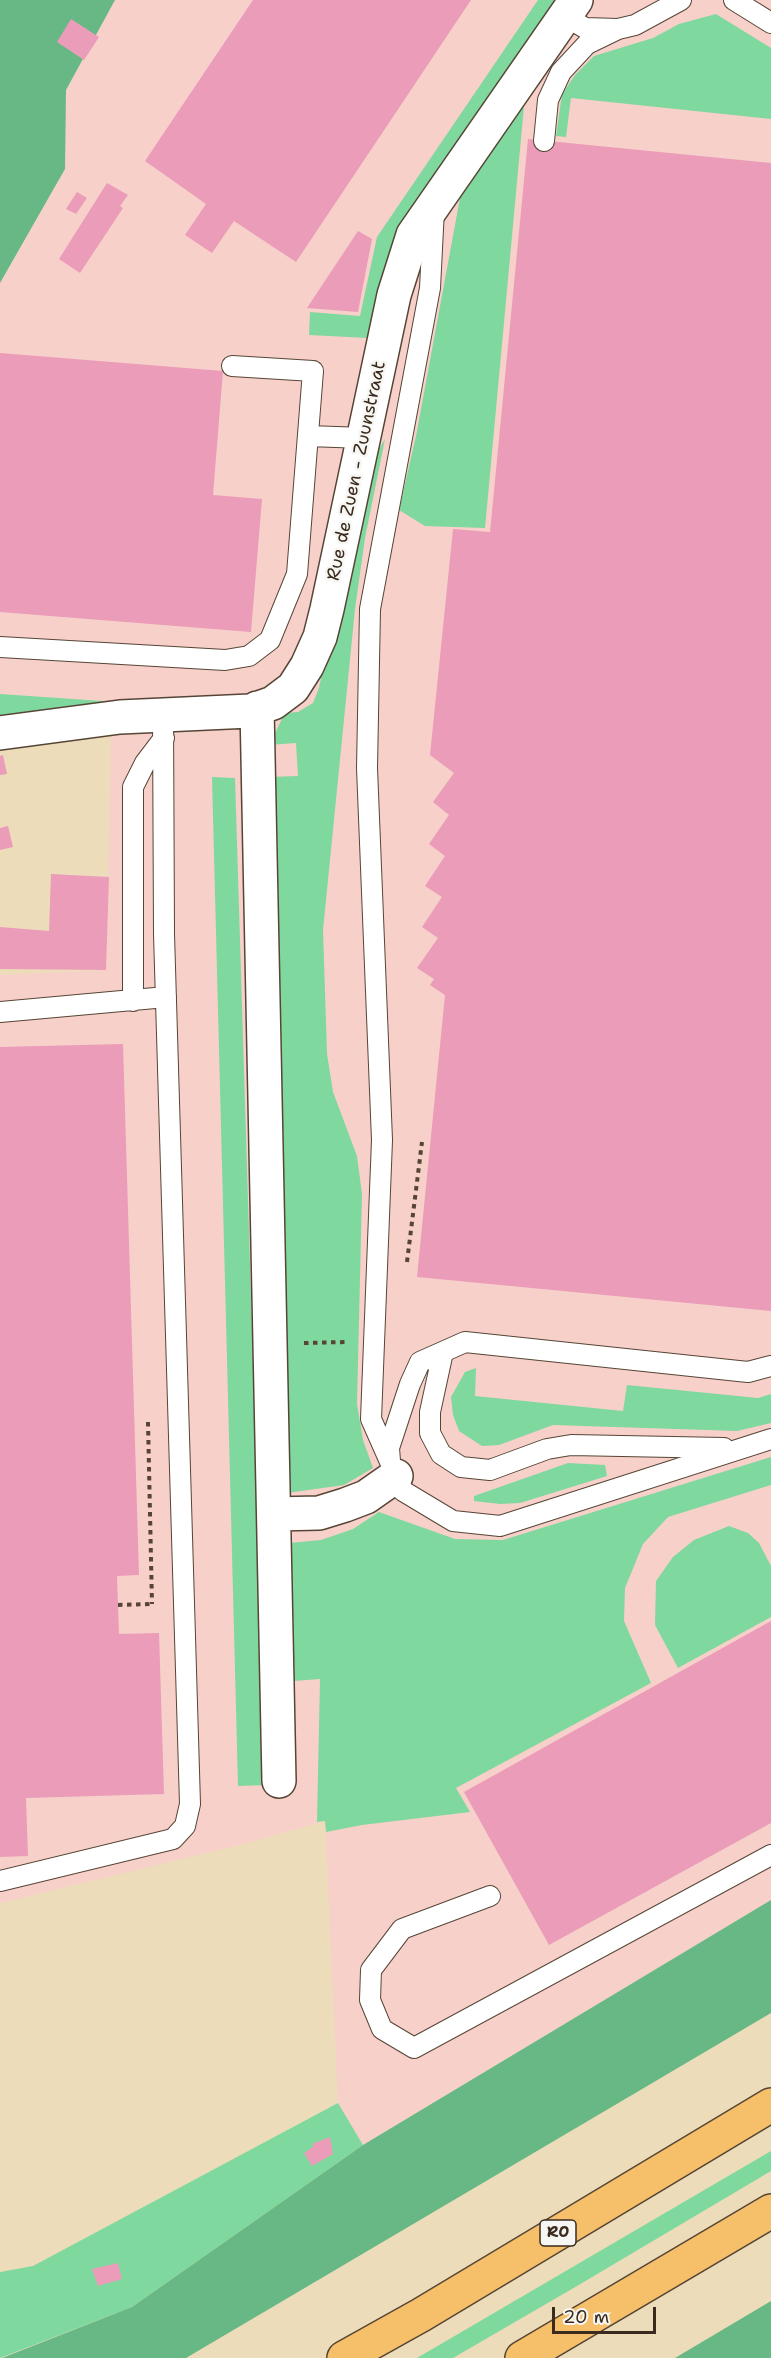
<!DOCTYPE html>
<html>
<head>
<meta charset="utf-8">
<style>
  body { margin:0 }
  #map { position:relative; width:771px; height:2358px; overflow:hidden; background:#eddcba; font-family:"Shantell Sans",sans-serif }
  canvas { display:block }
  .scale { position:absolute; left:552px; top:2307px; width:104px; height:27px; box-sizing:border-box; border:3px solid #3b2a1e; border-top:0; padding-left:8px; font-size:18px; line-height:21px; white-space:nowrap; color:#3b2a1e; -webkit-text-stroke:4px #f6f6f2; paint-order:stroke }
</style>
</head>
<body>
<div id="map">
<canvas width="771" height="2358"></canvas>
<div class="scale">20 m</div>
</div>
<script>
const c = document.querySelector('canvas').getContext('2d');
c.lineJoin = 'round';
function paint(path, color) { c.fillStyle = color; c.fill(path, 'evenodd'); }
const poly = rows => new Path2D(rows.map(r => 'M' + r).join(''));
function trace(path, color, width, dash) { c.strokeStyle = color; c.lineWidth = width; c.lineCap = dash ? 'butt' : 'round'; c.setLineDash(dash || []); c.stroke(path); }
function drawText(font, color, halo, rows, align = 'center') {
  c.font = font + ' "Shantell Sans",sans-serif'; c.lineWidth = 5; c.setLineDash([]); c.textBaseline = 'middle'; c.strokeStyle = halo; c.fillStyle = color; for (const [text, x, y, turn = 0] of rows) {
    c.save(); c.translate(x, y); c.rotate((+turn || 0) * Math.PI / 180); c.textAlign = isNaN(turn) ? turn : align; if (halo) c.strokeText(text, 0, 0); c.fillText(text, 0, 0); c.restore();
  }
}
paint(poly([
  [61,0,771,0,771,1900,363,2145,338,2103,325,1821,240,1845,0,1903,0,975,106,970,111,739,117,702,0,694,0,283,65,169]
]), '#f7d0ca');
paint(poly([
  [538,0,555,0,401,233,368,338,309,335,310,312,360,316,377,237],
  [716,14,771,48,771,119,571,98,566,137,556,136,562,94,575,75,594,56,653,38,679,24],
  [521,102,524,106,485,528,425,526,399,510,416,436,460,198,469,178],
  [385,439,365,538,355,609,323,930,327,1054,333,1092,357,1156,362,1194,357,1404,363,1440,373,1468,344,1485,287,1493,269,777,298,776,296,743,269,745,285,713,298,712,313,703,319,688,361,480],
  [0,694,117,702,0,716],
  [212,777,235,778,266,1785,238,1786],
  [476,1368,475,1396,623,1411,627,1385,758,1398,771,1394,771,1423,737,1431,553,1425,499,1445,482,1446,459,1431,453,1415,451,1397,465,1372],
  [771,1457,771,1485,668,1517,643,1544,625,1588,624,1621,651,1683,456,1788,470,1812,362,1825,326,1832,325,1821,317,1822,320,1679,294,1681,289,1543,321,1540,353,1529,379,1512,455,1539,503,1540],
  [568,1463,605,1465,607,1476,520,1503,500,1504,474,1501,474,1496],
  [729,1526,748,1533,759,1543,771,1566,771,1617,678,1668,655,1625,656,1581,673,1557,694,1540],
  [338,2103,363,2145,132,2307,0,2358,0,2272,33,2266],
  [771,2151,771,2171,577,2286,453,2358,417,2358]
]), '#7fd89e');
paint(poly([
  [0,0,115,0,66,90,65,169,0,283],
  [771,1900,771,2013,186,2358,2,2358,132,2307,363,2145],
  [771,2301,771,2358,675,2358]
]), '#67b885');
paint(poly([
  [253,0,471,0,296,262,234,221,212,253,185,235,206,204,145,161],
  [71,19,99,37,84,60,57,42],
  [528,139,771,163,771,1311,417,1277,445,995,430,985,434,979,417,968,438,938,422,927,442,897,425,886,445,856,429,844,449,815,433,802,454,773,430,755,453,529,490,532],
  [107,183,128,195,120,206,123,208,80,273,59,259],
  [77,192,87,198,76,214,66,209],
  [358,231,372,239,358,312,307,308],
  [0,353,223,371,213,495,262,499,251,632,0,612],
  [3,755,7,774,0,775,0,756],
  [8,826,13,847,0,850,0,828],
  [51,874,109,877,106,970,0,969,0,927,49,931],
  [123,1044,139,1575,117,1576,119,1634,159,1633,164,1794,26,1798,28,1856,0,1857,0,1047],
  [771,1621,771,1823,549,1945,464,1792],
  [330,2137,333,2154,312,2166,304,2153,314,2146,312,2144],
  [118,2263,122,2279,98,2286,92,2269]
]), '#ea9cb9');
const lane = poly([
  [734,0,771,23],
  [565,16,585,28,618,29,635,25,681,0],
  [544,141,548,100,561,72,587,44,618,29],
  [434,209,430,288,370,609,367,768,382,1140,371,1419,403,1491,453,1521,500,1526,771,1439],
  [308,436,364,438],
  [0,647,225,660,249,656,270,640,297,574,313,371,232,366],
  [133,1001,133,787,145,763,164,738],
  [0,1012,166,997],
  [443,1352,430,1412,430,1433,441,1454,461,1467,490,1470,547,1449,571,1445,724,1448],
  [390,1461,389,1448,410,1384,420,1362,465,1342,748,1372,771,1366],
  [0,1881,173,1839,185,1826,190,1804,164,934,163,715],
  [490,1896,402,1929,371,1970,370,2000,382,2029,414,2048,771,1855]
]);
const street = poly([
  [257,708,279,1781],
  [0,733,120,717,250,711,273,703,293,688,307,666,320,637,327,609,394,295,413,235,576,0],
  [274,1514,319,1513,345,1505,366,1497,396,1476]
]);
const highway = poly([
  [344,2358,421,2315,771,2105],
  [522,2358,771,2211]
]);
trace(lane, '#564535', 22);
trace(street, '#564535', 36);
trace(highway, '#564535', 36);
trace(poly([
  [407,1262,422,1142],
  [304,1343,347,1342],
  [148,1422,152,1604],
  [118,1605,153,1604]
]), '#564535', 4, [4.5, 4.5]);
trace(lane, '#fff', 20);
trace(street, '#fff', 33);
trace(highway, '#f6c06b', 33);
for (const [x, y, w] of [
  [558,2233,36]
]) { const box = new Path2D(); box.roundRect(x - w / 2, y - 13, w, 26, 4.5); c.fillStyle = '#f6f6f2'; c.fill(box); trace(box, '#3b2a1e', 1.5); }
drawText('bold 16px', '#3b2a1e', null, [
  ["R0",558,2233]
]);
drawText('18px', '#3b2a1e', '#f6f6f2', [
  ["Rue de Zuen - Zuunstraat",357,471,-78]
]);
</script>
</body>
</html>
